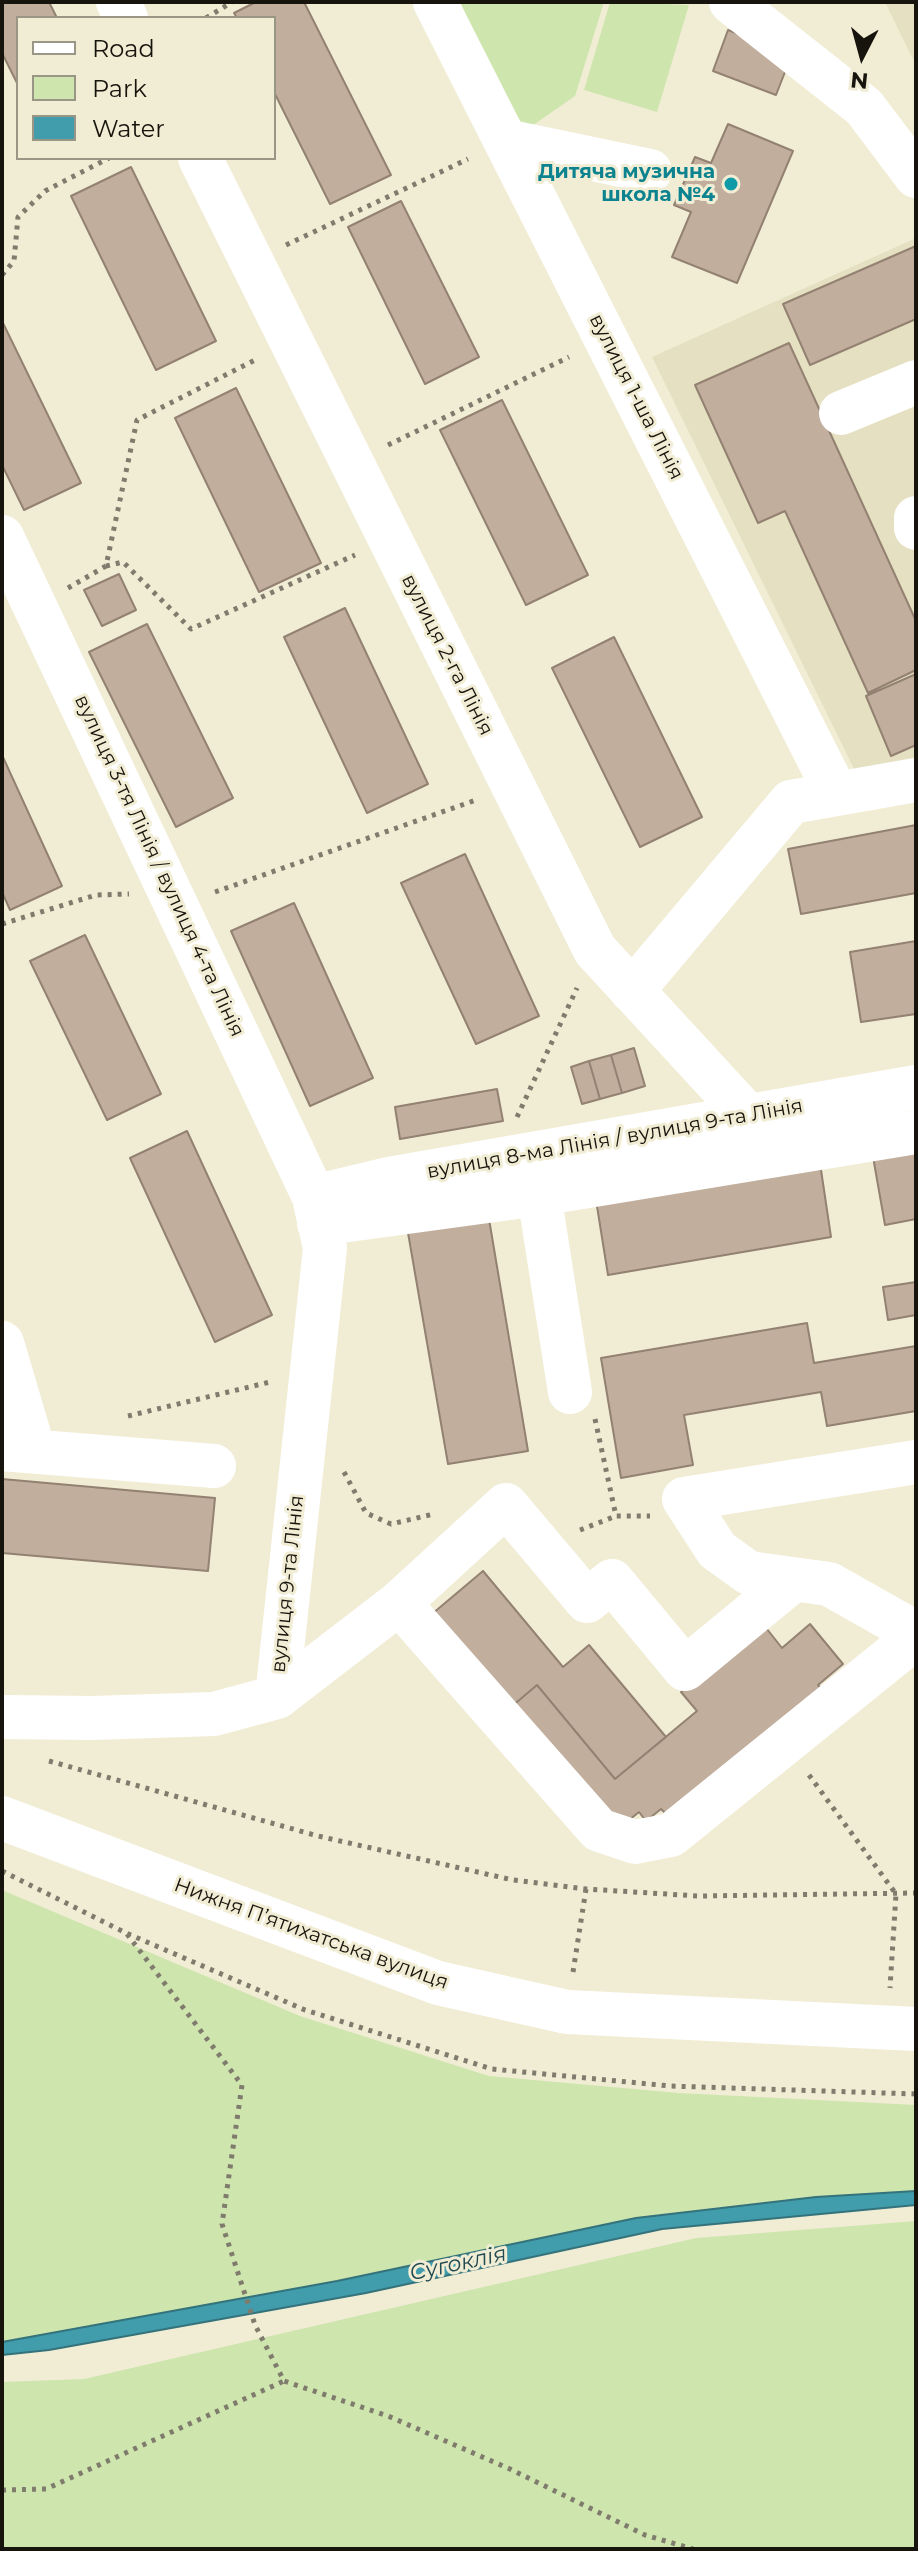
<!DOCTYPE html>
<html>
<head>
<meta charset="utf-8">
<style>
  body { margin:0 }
  #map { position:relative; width:918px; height:2551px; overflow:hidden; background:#f1edd5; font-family:Montserrat,sans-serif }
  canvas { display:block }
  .frame { position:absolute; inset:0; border:4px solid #16140c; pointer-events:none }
  .legend { position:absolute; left:16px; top:16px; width:260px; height:144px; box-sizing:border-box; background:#f1edd5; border:2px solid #999685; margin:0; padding:10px 14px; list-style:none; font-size:24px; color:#16140c }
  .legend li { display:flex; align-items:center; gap:16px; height:40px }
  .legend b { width:40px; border:2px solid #999685 }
  .north { position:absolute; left:822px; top:16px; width:80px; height:80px; -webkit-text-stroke:6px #f1edd5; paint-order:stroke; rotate:186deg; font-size:22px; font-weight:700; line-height:32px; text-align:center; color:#16140c }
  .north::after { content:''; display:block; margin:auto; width:28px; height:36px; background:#16140c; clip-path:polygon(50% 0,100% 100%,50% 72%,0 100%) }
</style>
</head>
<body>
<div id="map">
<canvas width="918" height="2551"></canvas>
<div class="frame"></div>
<ul class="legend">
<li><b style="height:10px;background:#fff"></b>Road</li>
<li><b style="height:22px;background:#cee5ae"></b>Park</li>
<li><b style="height:22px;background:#419cab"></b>Water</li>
</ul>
<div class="north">N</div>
</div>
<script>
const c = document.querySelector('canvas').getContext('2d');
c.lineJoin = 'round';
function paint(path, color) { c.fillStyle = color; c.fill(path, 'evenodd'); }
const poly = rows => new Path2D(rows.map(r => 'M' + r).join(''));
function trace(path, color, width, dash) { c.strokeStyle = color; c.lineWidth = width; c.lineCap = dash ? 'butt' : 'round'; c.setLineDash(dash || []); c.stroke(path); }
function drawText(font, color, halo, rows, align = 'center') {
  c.font = font + ' Montserrat,sans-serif'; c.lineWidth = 6; c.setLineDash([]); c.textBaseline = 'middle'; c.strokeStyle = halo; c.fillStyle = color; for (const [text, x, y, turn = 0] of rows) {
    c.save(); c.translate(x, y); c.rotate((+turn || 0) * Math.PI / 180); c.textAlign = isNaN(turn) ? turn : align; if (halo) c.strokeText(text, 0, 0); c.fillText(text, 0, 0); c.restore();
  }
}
paint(poly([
  [885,2,916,2,916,65,902,37],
  [916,238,916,762,858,777,652,357]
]), '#e5e0c1');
paint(poly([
  [460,2,604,2,575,96,526,130,497,84],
  [610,2,689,5,657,112,584,90],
  [2,1890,300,2016,489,2076,679,2093,916,2105,916,2191,816,2197,636,2218,337,2281,2,2342],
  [916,2221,916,2549,2,2549,2,2382,84,2379,696,2238]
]), '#cee5ae');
const water = poly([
  [916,2191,916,2205,662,2229,366,2293,49,2350,2,2355,2,2342,337,2281,636,2218,816,2197,916,2191]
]);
paint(water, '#419cab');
trace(water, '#34737b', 2);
const building = poly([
  [2,2,49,2,57,18,18,18,18,85,2,53,2,2],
  [256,2,304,2,391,175,330,204,274,92,274,18,237,18,234,13,256,2],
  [728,30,792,54,776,95,713,71,728,30],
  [728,124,793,151,737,283,672,257,691,212,674,205,695,157,711,163,728,124],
  [131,167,216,341,156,370,71,196,131,167],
  [401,201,479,357,425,384,348,227,401,201],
  [916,246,916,319,810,365,783,304,916,246],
  [2,321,81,483,24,510,2,465,2,321],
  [789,343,916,621,916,670,868,693,785,511,758,523,695,385,789,343],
  [236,388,321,563,259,592,175,418,236,388],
  [502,400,588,575,526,605,440,430,502,400],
  [119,574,136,610,102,626,84,590,119,574],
  [345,608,428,784,367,813,284,637,345,608],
  [147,624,233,798,176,827,89,652,147,624],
  [614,637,702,817,640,847,552,668,614,637],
  [916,674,916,745,891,756,866,696,916,674],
  [2,755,62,886,10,910,2,892,2,755],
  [916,825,916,893,801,914,788,849,916,825],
  [465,854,539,1016,476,1044,401,883,465,854],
  [294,903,373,1078,310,1106,231,931,294,903],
  [85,935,161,1094,107,1120,30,961,85,935],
  [916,941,916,1014,861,1022,850,952,916,941],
  [634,1048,645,1086,622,1093,611,1055,634,1048],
  [611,1055,622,1093,600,1099,589,1061,611,1055],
  [589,1061,600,1099,582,1104,571,1067,589,1061],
  [497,1089,503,1121,400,1139,395,1107,497,1089],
  [187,1131,272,1315,215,1342,130,1158,187,1131],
  [916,1144,916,1219,885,1225,872,1151,916,1144],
  [820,1163,831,1237,608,1275,596,1200,820,1163],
  [488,1213,528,1451,448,1464,407,1227,488,1213],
  [916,1282,916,1315,888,1320,883,1287,916,1282],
  [807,1323,814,1363,916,1346,916,1411,827,1426,821,1392,684,1415,693,1465,621,1478,601,1358,807,1323],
  [2,1479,215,1498,208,1571,2,1553,2,1479],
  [483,1571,563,1667,589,1645,666,1737,615,1779,537,1685,510,1708,432,1614,483,1571],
  [763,1624,782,1648,810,1624,843,1664,818,1685,828,1696,666,1814,661,1809,646,1821,639,1812,623,1825,510,1708,537,1685,615,1779,697,1711,681,1692,763,1624]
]);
paint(building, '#c1ae9d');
trace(building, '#938171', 2);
trace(poly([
  [206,18,232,2],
  [286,245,468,159],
  [2,275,14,261,18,217,45,191,109,158],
  [388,445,569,357],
  [106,566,123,562,191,629,355,555],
  [68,588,106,566,137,420,255,360],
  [215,892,476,800],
  [2,924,96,895,129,894],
  [517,1117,577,988],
  [128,1416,270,1382],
  [595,1419,616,1516,650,1516],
  [344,1472,366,1513,391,1524,434,1514],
  [580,1530,616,1516],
  [49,1761,318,1836,513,1880,586,1889,698,1896,916,1893],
  [809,1775,896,1894,890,1988],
  [2,1871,126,1933,305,2010,492,2069,670,2086,916,2094],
  [127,1934,242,2085,222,2224,255,2325,284,2381,388,2416,510,2469,645,2535,693,2549],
  [573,1972,586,1889],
  [2,2490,46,2489,284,2381]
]), '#7f7c6d', 5, [4, 6]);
trace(poly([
  [118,2,126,18],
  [435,2,836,793],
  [731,2,864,107,916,176],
  [506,141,650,171],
  [200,158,595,950,747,1115],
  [841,413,916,382],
  [916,518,916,528],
  [2,537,314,1197,325,1248,277,1697],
  [632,991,791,802,916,780],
  [539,1194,570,1392],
  [314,1197,389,1179,916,1087],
  [319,1224,539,1194,916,1132],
  [2,1343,30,1438,2,1447],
  [2,1449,214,1466],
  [916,1462,684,1499,717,1550,749,1573,829,1584,916,1633],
  [399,1603,506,1505,587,1601,612,1581,685,1669,793,1580],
  [2,1717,92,1718,214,1714,277,1697,399,1603,599,1830,635,1842,671,1835,916,1637],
  [2,1818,438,1983,567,2012,916,2029]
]), '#fff', 44);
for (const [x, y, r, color] of [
  [731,184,8,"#0f9aa8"]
]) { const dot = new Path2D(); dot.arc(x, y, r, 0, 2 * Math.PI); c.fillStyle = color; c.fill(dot); trace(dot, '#f1edd5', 3); }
drawText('bold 20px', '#0d838f', '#f1edd5', [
  ["Дитяча музична",715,172],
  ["школа №4",715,195]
], 'right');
drawText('20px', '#16140c', '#f1edd5', [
  ["вулиця 1-ша Лінія",636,397,63],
  ["вулиця 2-га Лінія",447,655,63],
  ["вулиця 3-тя Лінія / вулиця 4-та Лінія",159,866,65],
  ["вулиця 8-ма Лінія / вулиця 9-та Лінія",615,1139,-10],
  ["вулиця 9-та Лінія",288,1584,-84],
  ["Нижня Пʼятихатська вулиця",311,1934,20]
]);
drawText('italic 22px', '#224a51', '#f1edd5', [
  ["Сугоклія",458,2264,-12]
]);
</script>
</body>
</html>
